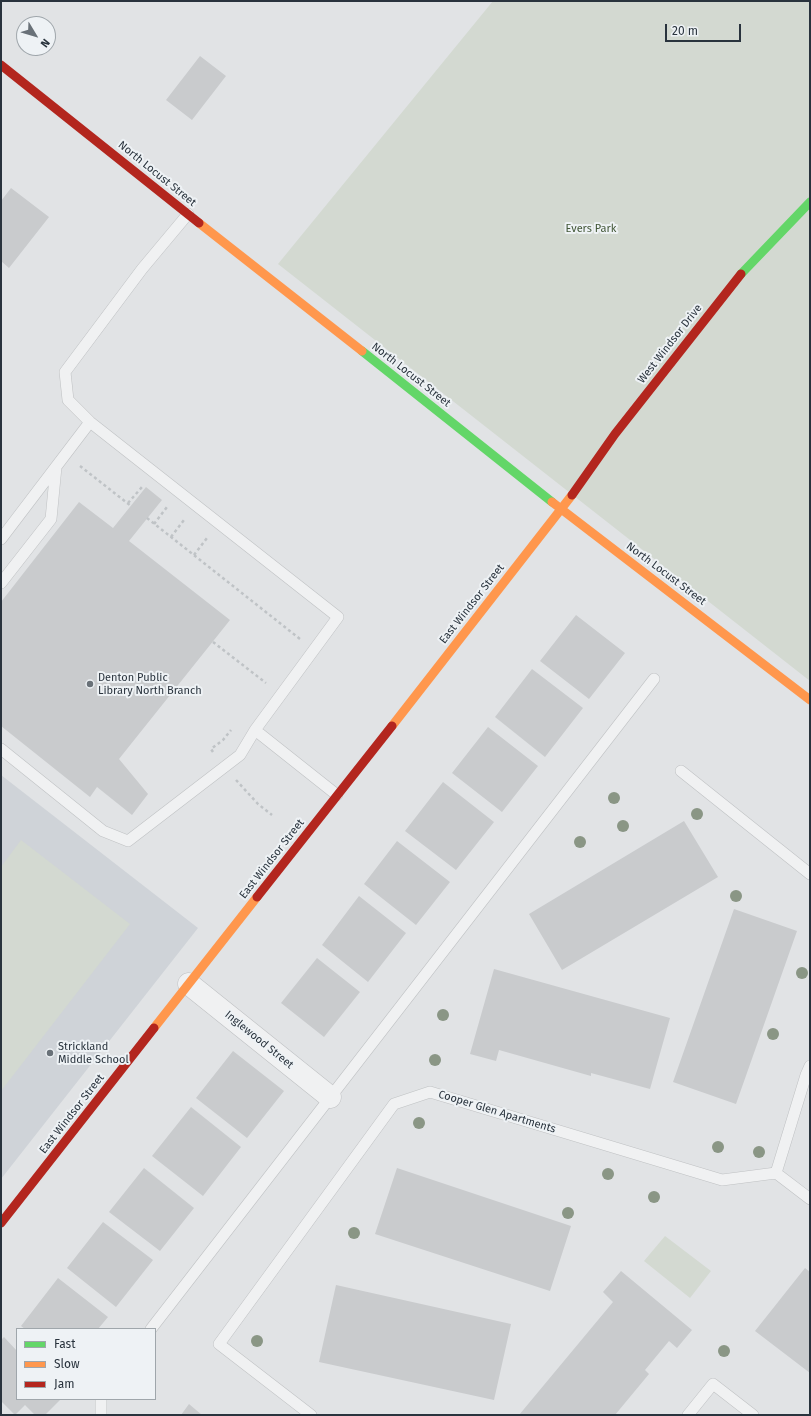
<!DOCTYPE html>
<html>
<head>
<meta charset="utf-8">
<style>
  body { margin:0 }
  #map { position:relative; width:811px; height:1416px; overflow:hidden; background:#e1e3e5; font-family:"Fira Sans",sans-serif }
  canvas { display:block }
  .frame { position:absolute; inset:0; border:2px solid #29333d; pointer-events:none }
  .legend { position:absolute; left:16px; top:1328px; width:140px; height:72px; box-sizing:border-box; background:#eef2f5; border:1px solid #9fa6ab; margin:0; padding:5px 7px; list-style:none; font-size:12px; color:#29333d }
  .legend li { display:flex; align-items:center; gap:8px; height:20px }
  .legend b { width:20px; border:1px solid #9fa6ab }
  .north { position:absolute; left:16px; top:16px; width:40px; height:40px; box-sizing:border-box; background:#eef2f5; border:1px solid #9fa6ab; border-radius:50%; rotate:128deg; font-size:11px; font-weight:700; line-height:16px; text-align:center; color:#29333d }
  .north::after { content:''; display:block; margin:auto; width:14px; height:18px; background:#697178; clip-path:polygon(50% 0,100% 100%,50% 72%,0 100%) }
  .scale { position:absolute; left:665px; top:24px; width:76px; height:18px; box-sizing:border-box; border:2px solid #29333d; border-top:0; padding-left:5px; font-size:12px; line-height:14px; white-space:nowrap; color:#29333d; -webkit-text-stroke:3px #eef2f5; paint-order:stroke }
</style>
</head>
<body>
<div id="map">
<canvas width="811" height="1416"></canvas>
<div class="frame"></div>
<ul class="legend">
<li><b style="height:5px;background:#63d668"></b>Fast</li>
<li><b style="height:5px;background:#ff974d"></b>Slow</li>
<li><b style="height:5px;background:#b3261e"></b>Jam</li>
</ul>
<div class="north">N</div>
<div class="scale">20 m</div>
</div>
<script>
const c = document.querySelector('canvas').getContext('2d');
c.lineJoin = 'round';
function paint(path, color) { c.fillStyle = color; c.fill(path, 'evenodd'); }
const poly = rows => new Path2D(rows.map(r => 'M' + r).join(''));
function trace(path, color, width, dash) { c.strokeStyle = color; c.lineWidth = width; c.lineCap = dash ? 'butt' : 'round'; c.setLineDash(dash || []); c.stroke(path); }
function drawText(font, color, halo, rows, align = 'center') {
  c.font = font + ' "Fira Sans",sans-serif'; c.lineWidth = 4; c.setLineDash([]); c.textBaseline = 'middle'; c.strokeStyle = halo; c.fillStyle = color; for (const [text, x, y, turn = 0] of rows) {
    c.save(); c.translate(x, y); c.rotate((+turn || 0) * Math.PI / 180); c.textAlign = isNaN(turn) ? turn : align; if (halo) c.strokeText(text, 0, 0); c.fillText(text, 0, 0); c.restore();
  }
}
paint(poly([
  [1,775,198,928,1,1179]
]), '#cfd3d8');
paint(poly([
  [493,1,810,1,810,681,278,264],
  [21,840,130,924,1,1091,1,867],
  [665,1236,711,1271,690,1298,644,1261]
]), '#d3d9d1');
paint(poly([
  [200,56,226,76,192,120,166,100],
  [11,188,49,217,9,268,1,261,1,201],
  [146,487,162,500,129,541,230,620,119,759,148,794,132,815,97,787,90,797,1,726,1,602,79,502,113,528],
  [576,615,625,653,589,699,540,661],
  [532,669,583,708,545,757,495,717],
  [488,727,538,766,502,812,452,773],
  [443,782,494,822,456,870,405,831],
  [684,821,718,877,562,970,529,914],
  [397,841,450,882,416,925,364,884],
  [359,896,406,933,368,982,322,945],
  [734,909,797,931,736,1104,673,1082],
  [317,958,360,992,324,1037,281,1003],
  [494,969,670,1018,650,1089,591,1073,591,1076,499,1050,496,1061,470,1054],
  [233,1051,284,1091,247,1138,196,1098],
  [191,1107,241,1147,203,1196,152,1156],
  [144,1168,194,1208,160,1251,109,1212],
  [397,1168,571,1226,550,1291,375,1234],
  [103,1222,153,1260,116,1307,67,1268],
  [805,1268,810,1272,810,1373,755,1331],
  [621,1271,692,1330,677,1348,669,1341,645,1370,649,1374,615,1415,519,1415,613,1302,603,1292],
  [58,1278,108,1317,98,1329,25,1329,21,1326],
  [336,1285,511,1324,494,1400,319,1362],
  [4,1337,17,1351,17,1399,61,1399,45,1415,35,1415,25,1405,15,1415,1,1401,1,1340],
  [189,1404,202,1415,181,1415]
]), '#c9cbcd');
const lane = poly([
  [188,214,142,269,65,372,68,400,90,422,338,617,255,730,337,795],
  [1,539,90,422],
  [1,583,51,519,56,467],
  [1,749,103,831,128,841,240,755,255,730],
  [681,771,810,874],
  [776,1173,810,1199],
  [151,1329,654,679],
  [101,1415,101,1399],
  [311,1415,219,1344,394,1104,430,1092,722,1180,776,1173,806,1075,810,1066],
  [688,1415,713,1384,753,1415]
]);
const street = poly([
  [189,984,330,1097]
]);
trace(lane, '#bfc1c3', 12);
trace(street, '#bfc1c3', 23);
trace(poly([
  [80,466,131,506],
  [128,503,142,487],
  [147,518,300,639],
  [154,524,167,507],
  [171,537,184,520],
  [194,555,207,538],
  [213,642,266,683],
  [213,752,211,749,223,740,231,730],
  [236,780,258,804,272,815]
]), '#bfc3c6', 2.5, [3, 3]);
trace(lane, '#f0f1f2', 11);
trace(street, '#f0f1f2', 22);
trace(poly([
  [741,274,810,202],
  [362,351,552,502]
]), '#63d668', 9);
trace(poly([
  [199,223,362,351],
  [552,502,810,700],
  [392,726,572,495],
  [154,1028,257,897]
]), '#ff974d', 9);
trace(poly([
  [1,65,199,223],
  [572,495,615,434,741,274],
  [257,897,392,726],
  [1,1223,154,1028]
]), '#b3261e', 9);
c.fillStyle = '#8a9685';
for (const [x, y] of [
  [614,798],
  [697,814],
  [623,826],
  [580,842],
  [736,896],
  [802,973],
  [443,1015],
  [773,1034],
  [435,1060],
  [419,1123],
  [718,1147],
  [759,1152],
  [608,1174],
  [654,1197],
  [568,1213],
  [354,1233],
  [257,1341],
  [724,1351]
]) { c.beginPath(); c.arc(x, y, 6, 0, 2 * Math.PI); c.fill(); }
for (const [x, y, r, color] of [
  [90,684,4,"#697178"],
  [50,1053,4,"#697178"]
]) { const dot = new Path2D(); dot.arc(x, y, r, 0, 2 * Math.PI); c.fillStyle = color; c.fill(dot); trace(dot, '#eef2f5', 1.5); }
drawText('11px', '#29333d', '#eef2f5', [
  ["North Locust Street",157,174,39],
  ["West Windsor Drive",670,344,-52],
  ["North Locust Street",411,375,38],
  ["North Locust Street",666,574,37],
  ["East Windsor Street",472,604,-52],
  ["East Windsor Street",272,859,-52],
  ["Inglewood Street",259,1040,39],
  ["Cooper Glen Apartments",497,1112,17],
  ["East Windsor Street",72,1114,-52]
]);
drawText('11px', '#425737', '#eef2f5', [
  ["Evers Park",591,229]
]);
drawText('11px', '#29333d', '#eef2f5', [
  ["Denton Public",98,678],
  ["Library North Branch",98,691],
  ["Strickland",58,1047],
  ["Middle School",58,1060]
], 'left');
</script>
</body>
</html>
